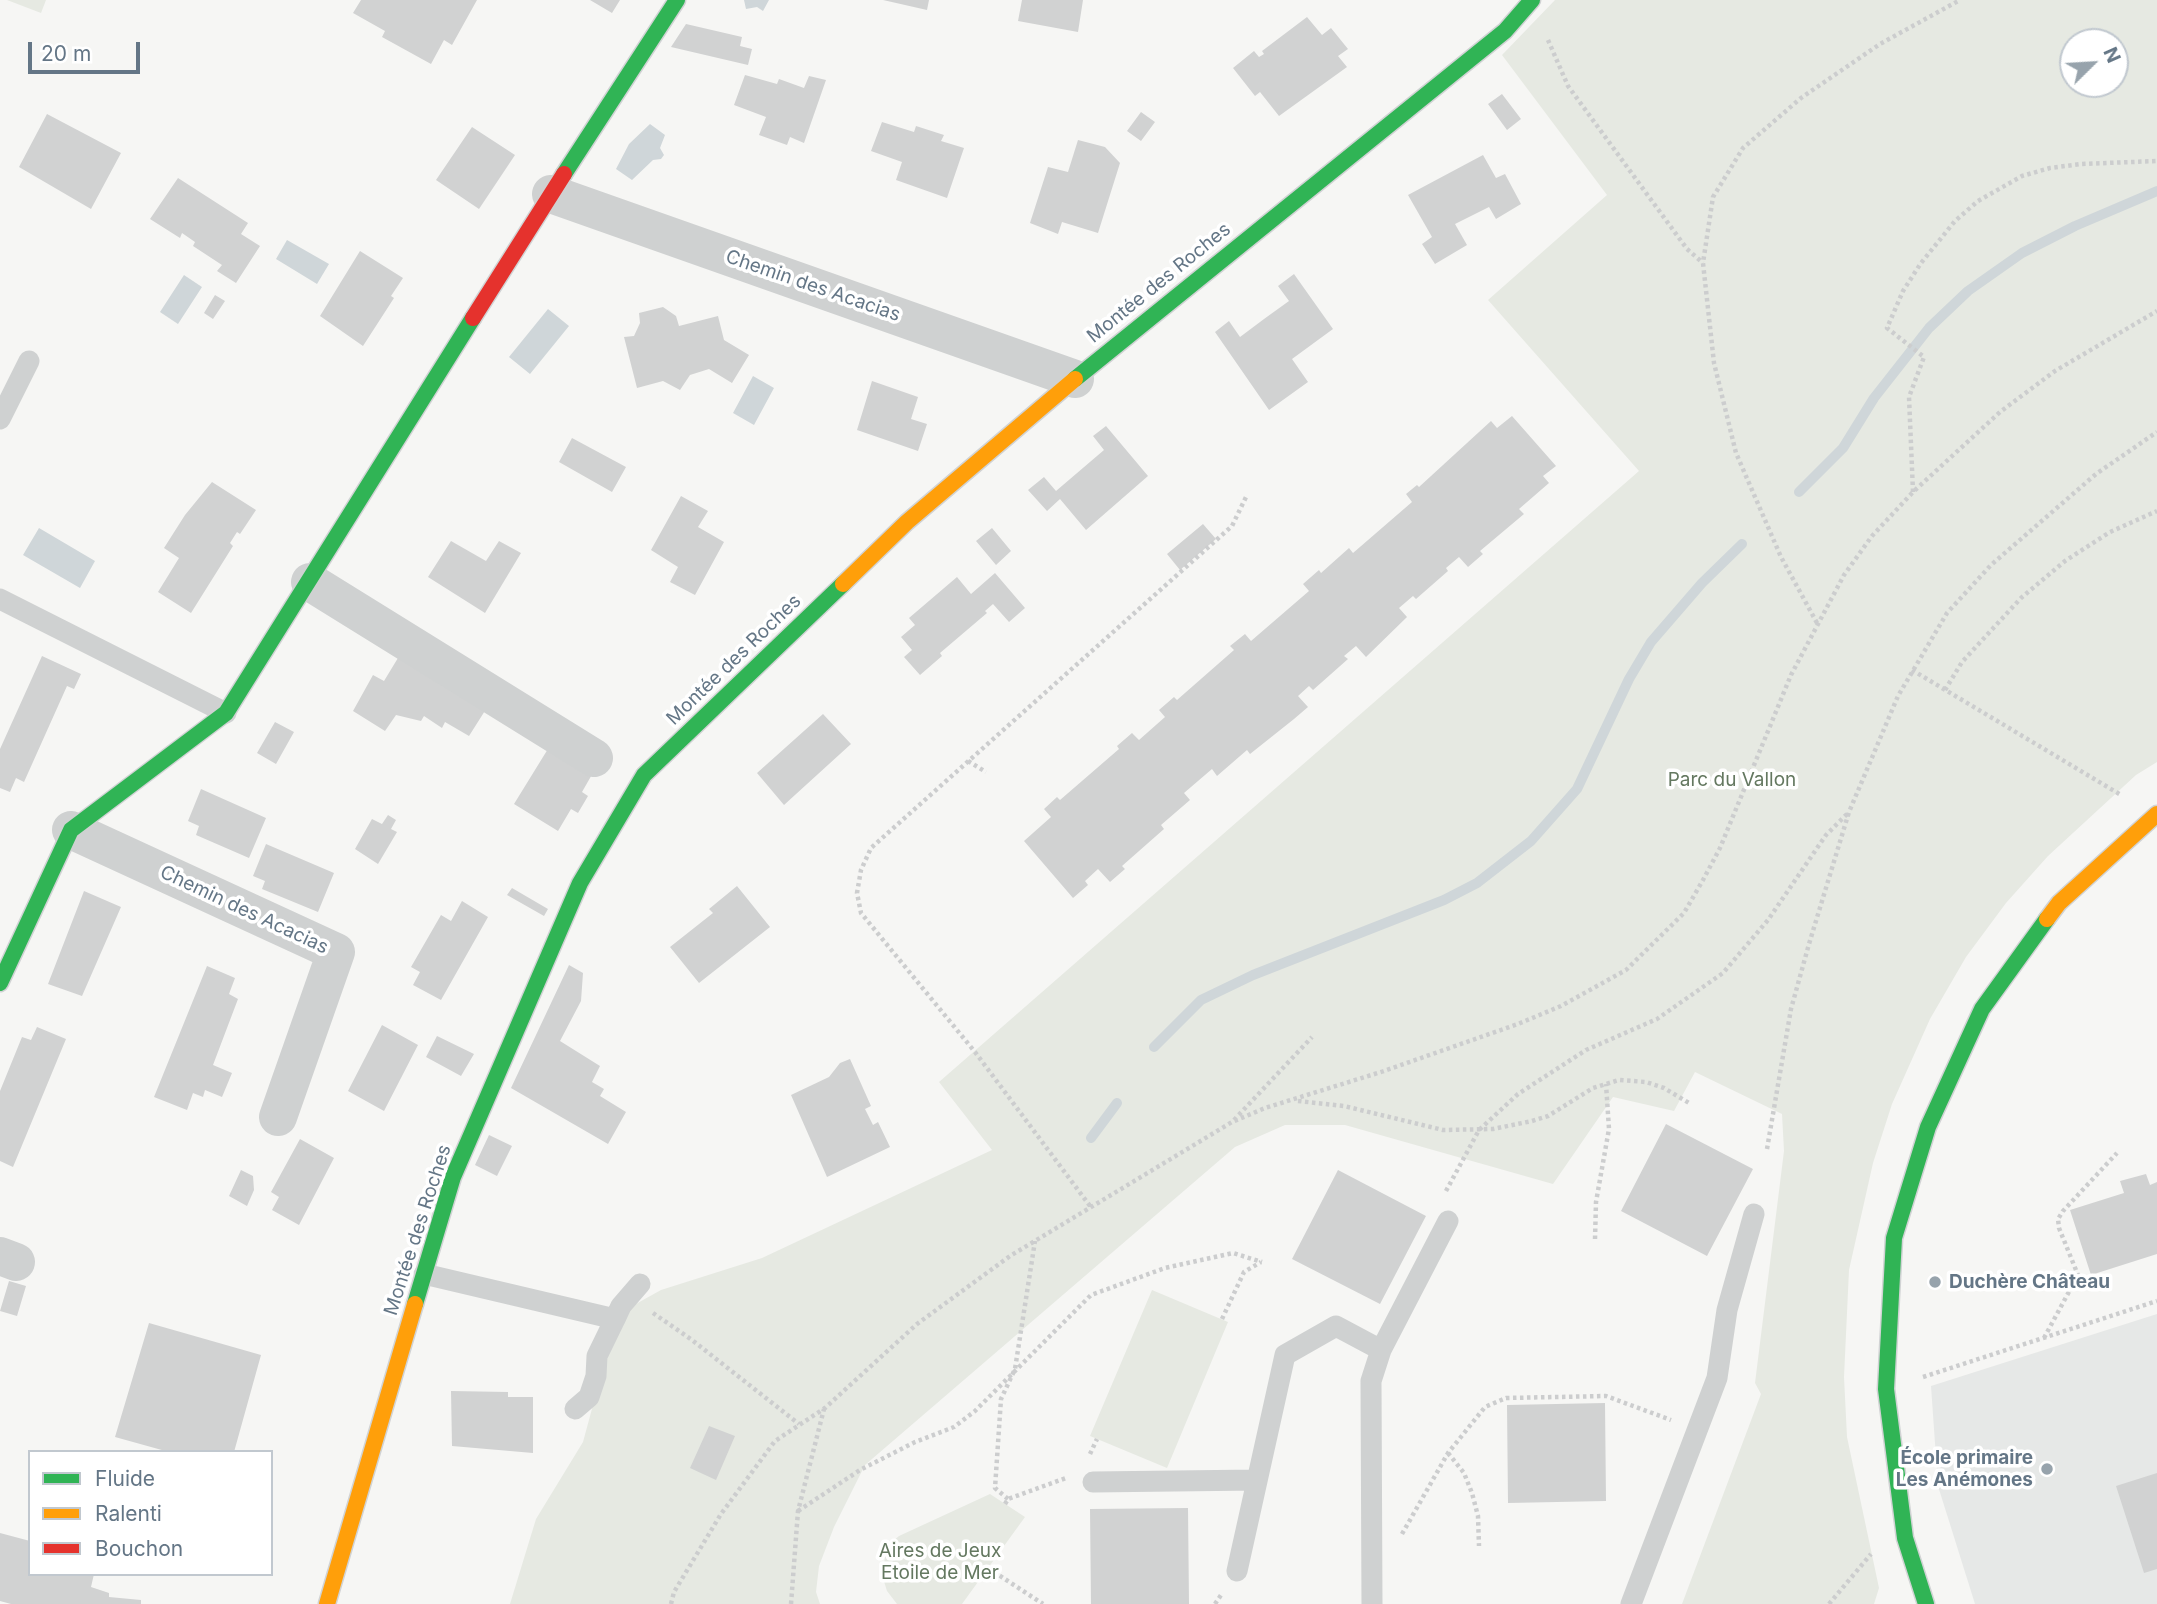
<!DOCTYPE html>
<html>
<head>
<meta charset="utf-8">
<style>
  body { margin:0 }
  #map { position:relative; width:2157px; height:1604px; overflow:hidden; background:#f6f6f4; font-family:Inter,sans-serif }
  canvas { display:block }
  .legend { position:absolute; left:28px; top:1450px; width:245px; height:126px; box-sizing:border-box; background:#fff; border:2px solid #c1c8cf; margin:0; padding:9px 12px; list-style:none; font-size:21px; color:#647686 }
  .legend li { display:flex; align-items:center; gap:14px; height:35px }
  .legend b { width:35px; border:2px solid #c1c8cf }
  .north { position:absolute; left:2059px; top:28px; width:70px; height:70px; box-sizing:border-box; background:#fff; border:2px solid #c1c8cf; border-radius:50%; rotate:66deg; font-size:19px; font-weight:700; line-height:28px; text-align:center; color:#647686 }
  .north::after { content:''; display:block; margin:auto; width:24px; height:32px; background:#97a3ac; clip-path:polygon(50% 0,100% 100%,50% 72%,0 100%) }
  .scale { position:absolute; left:28px; top:42px; width:112px; height:32px; box-sizing:border-box; border:4px solid #647686; border-top:0; padding-left:9px; font-size:21px; line-height:24px; white-space:nowrap; color:#647686; -webkit-text-stroke:5px #fff; paint-order:stroke }
</style>
</head>
<body>
<div id="map">
<canvas width="2157" height="1604"></canvas>
<ul class="legend">
<li><b style="height:9px;background:#30b455"></b>Fluide</li>
<li><b style="height:9px;background:#ff9f0a"></b>Ralenti</li>
<li><b style="height:9px;background:#e5322d"></b>Bouchon</li>
</ul>
<div class="north">N</div>
<div class="scale">20 m</div>
</div>
<script>
const c = document.querySelector('canvas').getContext('2d');
c.lineJoin = 'round';
function paint(path, color) { c.fillStyle = color; c.fill(path, 'evenodd'); }
const poly = rows => new Path2D(rows.map(r => 'M' + r).join(''));
function trace(path, color, width, dash) { c.strokeStyle = color; c.lineWidth = width; c.lineCap = dash ? 'butt' : 'round'; c.setLineDash(dash || []); c.stroke(path); }
function drawText(font, color, halo, rows, align = 'center') {
  c.font = font + ' Inter,sans-serif'; c.lineWidth = 7; c.setLineDash([]); c.textBaseline = 'middle'; c.strokeStyle = halo; c.fillStyle = color; for (const [text, x, y, turn = 0] of rows) {
    c.save(); c.translate(x, y); c.rotate((+turn || 0) * Math.PI / 180); c.textAlign = isNaN(turn) ? turn : align; if (halo) c.strokeText(text, 0, 0); c.fillText(text, 0, 0); c.restore();
  }
}
paint(poly([
  [2157,1314,2157,1604,1975,1604,1938,1486,1931,1386]
]), '#e6e8e7');
paint(poly([
  [7,0,46,0,41,13],
  [1555,0,2157,0,2157,762,2136,775,2048,856,2006,903,1966,957,1930,1019,1892,1104,1873,1163,1849,1270,1844,1377,1847,1437,1879,1588,1874,1604,1682,1604,1761,1394,1755,1383,1784,1151,1782,1114,1695,1072,1674,1111,1613,1097,1553,1184,1345,1125,1285,1125,1235,1147,865,1465,834,1527,819,1566,816,1592,820,1604,510,1604,536,1519,583,1442,613,1331,625,1310,661,1290,762,1258,992,1150,939,1082,1639,471,1488,300,1607,195,1502,55],
  [2073,42,2115,42,2115,84,2073,84],
  [1152,1290,1228,1322,1167,1468,1090,1436],
  [990,1494,1025,1517,962,1604,897,1604,887,1591,882,1575,887,1546,899,1536]
]), '#e6e9e2');
paint(poly([
  [744,0,769,0,763,11,757,7,746,9],
  [650,124,665,135,660,148,664,155,661,159,653,160,632,180,616,169,629,144],
  [287,240,329,264,317,284,276,259],
  [184,275,202,287,178,324,160,312],
  [548,309,569,326,530,374,509,357],
  [753,376,774,388,754,425,733,413],
  [39,528,95,561,80,588,23,555]
]), '#cfd6d9');
trace(poly([
  [1799,492,1843,448,1874,398,1929,328,1968,291,2022,253,2075,226,2157,191],
  [1154,1047,1201,1000,1253,975,1444,900,1477,883,1531,841,1577,789,1629,679,1651,642,1702,583,1742,544],
  [1091,1138,1117,1103]
]), '#cfd6d9', 10);
paint(poly([
  [361,0,477,0,452,45,444,40,431,64,382,37,385,31,353,13],
  [590,0,620,0,612,13],
  [883,0,929,0,927,10],
  [1022,0,1083,0,1078,32,1018,21],
  [1307,17,1322,35,1331,28,1348,49,1338,56,1347,67,1279,116,1260,92,1255,96,1233,68,1254,51,1259,57,1264,54,1262,51],
  [686,24,742,37,740,46,752,49,748,65,671,47],
  [745,75,777,84,779,79,804,88,809,76,826,80,804,143,790,137,787,145,759,135,766,117,734,105],
  [1502,94,1521,119,1507,130,1488,104],
  [1141,112,1155,122,1141,141,1127,131],
  [47,114,121,153,91,209,19,167],
  [882,122,914,132,916,126,944,135,941,141,964,148,947,198,896,180,902,162,871,151],
  [472,127,515,155,479,209,436,180],
  [1078,140,1105,147,1120,163,1098,233,1062,222,1058,234,1030,223,1048,167,1068,172],
  [1483,155,1496,178,1505,174,1521,204,1496,219,1489,207,1455,224,1467,245,1435,264,1422,244,1432,237,1408,195],
  [178,178,248,223,241,234,260,246,236,283,217,271,222,265,193,246,195,242,182,233,180,238,150,219],
  [360,251,403,278,391,296,394,298,363,346,320,316],
  [1294,274,1333,329,1292,359,1308,382,1269,410,1215,332,1229,321,1240,337,1264,319,1289,301,1278,286],
  [215,295,225,301,213,319,204,313],
  [663,307,676,316,679,326,718,316,724,340,749,355,732,383,709,369,690,375,680,390,663,381,637,388,624,337,634,336,640,323,639,313],
  [872,381,918,397,911,419,927,424,918,451,857,430],
  [1512,416,1556,466,1543,476,1549,483,1519,509,1524,514,1480,551,1483,554,1468,567,1459,557,1446,568,1448,571,1416,599,1413,596,1399,608,1407,617,1366,657,1356,646,1344,656,1348,659,1313,690,1309,686,1298,696,1308,707,1294,719,1250,754,1247,750,1217,776,1212,769,1184,793,1190,800,1161,825,1164,829,1122,866,1125,869,1110,882,1098,869,1085,881,1088,885,1073,898,1024,841,1051,817,1044,809,1057,797,1060,800,1119,749,1117,746,1132,733,1139,740,1165,717,1159,710,1174,697,1177,700,1234,650,1230,646,1245,634,1251,641,1309,591,1303,584,1319,570,1321,573,1349,548,1353,553,1412,502,1406,494,1417,485,1419,487,1491,421,1497,428],
  [1106,426,1148,476,1086,530,1060,499,1047,511,1028,490,1044,477,1056,491,1104,450,1093,436],
  [572,438,626,467,612,492,559,462],
  [212,482,256,510,240,534,237,532,230,543,233,546,191,613,158,592,179,558,164,548,185,515],
  [681,496,708,511,698,527,724,542,695,595,670,582,678,567,651,550],
  [1203,524,1216,539,1180,570,1167,554],
  [992,528,1011,551,996,565,976,541],
  [451,541,486,561,499,541,521,553,485,613,428,577],
  [995,573,1025,608,1009,622,993,604,985,611,987,613,940,653,942,656,920,675,904,657,912,650,901,637,915,625,909,618,957,577,971,594],
  [401,653,488,706,469,736,445,722,442,728,424,716,421,721,396,715,385,731,353,711,373,675,384,681],
  [42,656,81,674,74,689,67,686,24,782,16,778,10,792,0,788,0,749],
  [823,714,851,744,784,805,757,773],
  [275,722,294,732,276,764,257,753],
  [551,744,594,771,582,792,588,796,578,813,571,809,558,831,514,804],
  [201,789,266,818,249,858,196,835,199,826,188,821],
  [388,815,396,820,391,829,397,832,378,864,355,849,372,819,382,824],
  [266,844,334,873,318,912,262,889,265,881,253,876],
  [737,886,770,927,699,983,670,947,713,913,709,909],
  [512,888,548,909,544,916,507,895],
  [84,891,121,907,82,996,48,984],
  [462,901,488,917,441,1000,413,985,420,972,411,967,441,915,451,921],
  [569,965,583,973,581,1001,560,1041,600,1066,592,1082,604,1089,600,1096,626,1112,608,1144,511,1088],
  [207,966,235,978,229,994,238,999,213,1065,232,1073,222,1097,205,1090,203,1097,193,1093,187,1110,154,1097],
  [382,1025,418,1045,384,1111,348,1091],
  [37,1027,66,1039,13,1167,0,1161,0,1091,22,1037,31,1040],
  [437,1036,474,1054,461,1076,426,1057],
  [850,1059,871,1106,865,1109,873,1125,878,1122,890,1147,827,1177,791,1095,829,1077,840,1063],
  [1666,1124,1753,1169,1707,1256,1621,1211],
  [489,1135,512,1146,497,1176,475,1165],
  [300,1139,334,1158,299,1225,272,1210,279,1197,271,1192],
  [241,1170,253,1176,254,1190,247,1206,229,1196],
  [1338,1170,1426,1216,1380,1304,1292,1259],
  [2146,1174,2150,1185,2157,1182,2157,1254,2091,1275,2070,1210,2124,1193,2120,1181],
  [9,1281,26,1286,17,1316,0,1311],
  [149,1323,261,1355,234,1452,169,1452,115,1437],
  [451,1391,508,1392,508,1397,533,1397,533,1453,452,1446],
  [1605,1403,1606,1501,1508,1503,1507,1405],
  [709,1426,735,1436,716,1480,690,1468],
  [2157,1473,2157,1569,2144,1573,2116,1486],
  [1188,1508,1189,1604,1091,1604,1090,1509],
  [0,1533,30,1541,30,1574,94,1574,91,1587,109,1593,109,1597,141,1600,141,1604,11,1604,0,1601]
]), '#d1d2d2');
const fast = poly([
  [564,174,677,0],
  [1075,379,1505,31,1532,0],
  [0,983,71,830,226,713,473,318],
  [415,1304,453,1177,580,883,644,775,843,584],
  [1926,1604,1905,1538,1886,1389,1894,1238,1928,1127,1982,1009,2047,919]
]);
const slow = poly([
  [843,584,907,522,1075,379],
  [2047,919,2059,903,2157,814],
  [327,1604,415,1304]
]);
const jam = poly([
  [473,318,564,174]
]);
trace(fast, '#d1d3d4', 19);
trace(slow, '#d1d3d4', 19);
trace(jam, '#d1d3d4', 19);
trace(poly([
  [1548,40,1568,86,1687,249,1703,263],
  [1913,492,1909,397,1924,357,1887,328,1903,291,1921,263,1955,221,1978,201,2022,176,2050,168,2081,164,2157,161],
  [1817,623,1781,557,1736,453,1714,363,1703,263,1713,197,1743,148,1801,98,1880,44,1960,0],
  [1912,670,2121,795],
  [1945,690,1962,662,2021,598,2065,561,2110,532,2157,511],
  [968,761,986,772],
  [1298,1101,1344,1106,1443,1130,1493,1129,1532,1121,1548,1116,1593,1088,1619,1080,1646,1082,1664,1088,1689,1103],
  [1234,1120,1312,1037],
  [1767,1149,1791,1009,1809,944,1849,812,1898,696,1947,613,1991,565,2096,474,2157,432],
  [1446,1191,1479,1130,1518,1094,1586,1050,1657,1019,1723,973,1768,920,1826,835,1848,813],
  [1090,1206,975,1052,861,913,857,893,861,870,871,848,1232,526,1247,495],
  [1595,1239,1596,1202,1609,1129,1606,1084],
  [653,1313,692,1340,799,1424],
  [1222,1319,1244,1272,1261,1262],
  [2044,1338,2078,1275,2059,1228,2058,1219,2063,1211,2117,1153],
  [1923,1377,2157,1301],
  [1448,1453,1464,1473,1472,1493,1478,1516,1479,1546],
  [1090,1454,1097,1439],
  [1008,1499,995,1488,1001,1399,1015,1369,1035,1241],
  [1005,1504,1008,1499,1066,1478],
  [798,1511,860,1470,915,1442,954,1427,975,1411,1091,1295,1165,1268,1233,1253,1262,1262],
  [1402,1534,1448,1453,1485,1407,1506,1398,1606,1396,1671,1420],
  [988,1568,1043,1604],
  [671,1604,674,1592,721,1514,775,1441,825,1408,917,1324,1010,1256,1232,1122,1265,1108,1381,1072,1518,1024,1561,1006,1626,970,1684,913,1703,880,1720,848,1791,675,1844,575,1872,536,1913,492,2000,412,2055,371,2157,311],
  [791,1604,798,1511,824,1409],
  [1215,1604,1221,1595],
  [1829,1604,1871,1554]
]), '#cccdce', 4.5, [3.5, 3.5]);
trace(poly([
  [0,419,29,361],
  [0,599,226,713],
  [424,1274,615,1319,621,1306,640,1284],
  [575,1409,589,1397,596,1376,597,1356,615,1319],
  [1093,1482,1257,1480],
  [1237,1571,1285,1355,1336,1326,1381,1350],
  [1372,1604,1371,1381,1381,1350,1448,1221],
  [1631,1604,1717,1378,1727,1310,1754,1214]
]), '#cfd1d1', 21);
trace(poly([
  [551,194,1075,379],
  [310,582,594,758],
  [71,830,336,952,278,1117],
  [0,1256,16,1262]
]), '#cfd1d1', 38);
trace(fast, '#30b455', 16);
trace(slow, '#ff9f0a', 16);
trace(jam, '#e5322d', 16);
for (const [x, y, r, color] of [
  [1935,1282,7,"#97a3ac"],
  [2047,1469,7,"#97a3ac"]
]) { const dot = new Path2D(); dot.arc(x, y, r, 0, 2 * Math.PI); c.fillStyle = color; c.fill(dot); trace(dot, '#fff', 2.5); }
drawText('19px', '#647686', '#fff', [
  ["Montée des Roches",1159,283,-39],
  ["Chemin des Acacias",813,286,19],
  ["Montée des Roches",734,660,-44],
  ["Chemin des Acacias",244,910,25],
  ["Montée des Roches",418,1230,-72]
]);
drawText('19px', '#647860', '#fff', [
  ["Parc du Vallon",1732,780],
  ["Aires de Jeux",940,1551],
  ["Etoile de Mer",940,1573]
]);
drawText('bold 19px', '#647686', '#fff', [
  ["Duchère Château",1949,1282],
  ["École primaire",2033,1458,"right"],
  ["Les Anémones",2033,1480,"right"]
], 'left');
</script>
</body>
</html>
